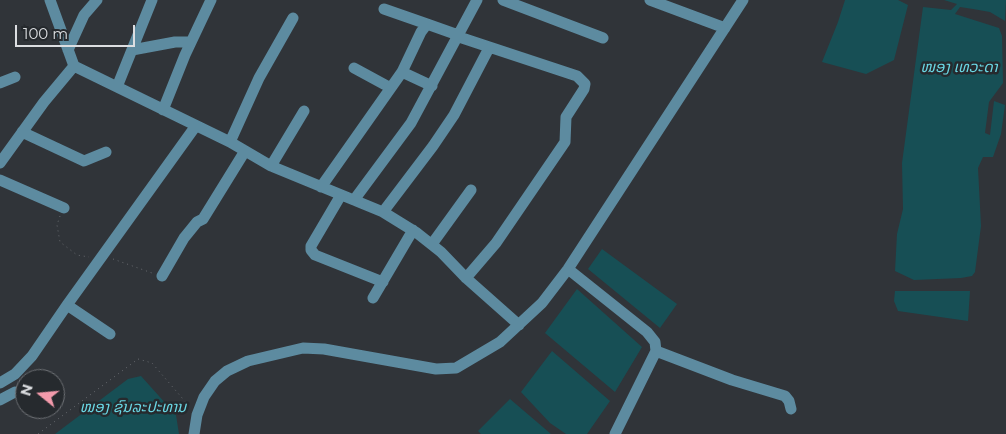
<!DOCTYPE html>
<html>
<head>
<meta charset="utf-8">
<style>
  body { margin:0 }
  #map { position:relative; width:1006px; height:434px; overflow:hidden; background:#303439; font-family:Montserrat,sans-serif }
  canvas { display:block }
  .north { position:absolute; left:15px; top:369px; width:50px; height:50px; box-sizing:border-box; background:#262a2e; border:1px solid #6f7276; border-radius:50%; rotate:287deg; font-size:14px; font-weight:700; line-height:20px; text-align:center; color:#dcdee1 }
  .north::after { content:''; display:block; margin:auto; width:18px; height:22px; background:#f39aab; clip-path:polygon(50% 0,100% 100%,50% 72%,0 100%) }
  .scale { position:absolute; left:15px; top:25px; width:120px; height:22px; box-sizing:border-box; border:2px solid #dcdee1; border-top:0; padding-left:6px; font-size:15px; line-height:18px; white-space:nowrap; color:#dcdee1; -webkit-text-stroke:4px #262a2e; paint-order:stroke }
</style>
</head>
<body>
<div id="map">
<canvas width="1006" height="434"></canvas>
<div class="north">N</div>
<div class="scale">100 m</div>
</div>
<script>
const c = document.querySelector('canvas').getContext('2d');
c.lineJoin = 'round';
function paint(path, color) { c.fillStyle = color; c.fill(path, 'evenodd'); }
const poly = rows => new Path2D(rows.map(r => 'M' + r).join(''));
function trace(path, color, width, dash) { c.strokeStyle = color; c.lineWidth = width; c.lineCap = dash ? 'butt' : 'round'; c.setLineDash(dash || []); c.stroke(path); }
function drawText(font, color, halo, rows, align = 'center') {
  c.font = font + ' Montserrat,"Noto Sans Lao",sans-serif'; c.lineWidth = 5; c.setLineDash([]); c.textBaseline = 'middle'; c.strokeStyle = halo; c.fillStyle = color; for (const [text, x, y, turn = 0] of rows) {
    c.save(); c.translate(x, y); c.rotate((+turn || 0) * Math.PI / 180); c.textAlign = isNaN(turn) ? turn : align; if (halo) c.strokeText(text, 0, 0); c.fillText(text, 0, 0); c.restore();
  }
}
paint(poly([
  [845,0,898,0,908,5,894,60,866,74,822,62,838,22],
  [944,0,1006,0,1005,21,990,12,973,9,960,7,955,14,999,28,1002,36,1003,83,989,102,985,133,990,135,994,101,1005,105,1001,134,993,157,983,157,978,168,981,226,975,272,972,276,961,278,914,280,895,271,897,234,903,209,902,163,923,7,951,10,957,4],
  [602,249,677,304,660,328,588,269],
  [577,289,642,347,615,392,545,333],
  [895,291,970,291,968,321,898,311,894,301],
  [552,351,610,401,587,434,566,434,550,423,521,392],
  [141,376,176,415,179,434,55,434,128,379],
  [510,399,551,434,481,434,478,431]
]), '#174f55');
trace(poly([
  [60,216,57,225,60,242,77,255,89,257],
  [113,259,152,273],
  [38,434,138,359,152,363,189,406]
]), '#686b70', 1, [1, 4]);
trace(poly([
  [50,0,74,66,230,142,271,166,383,212,417,233,441,252,466,278,519,325],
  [503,0,603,38],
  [650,0,725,28],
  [384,9,427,24],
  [459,37,577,76,585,84,584,89,566,117,565,142,496,243,466,278],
  [68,50,84,15,97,0],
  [132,50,175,42,191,42],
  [354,68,389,87],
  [402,72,432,86],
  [0,83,15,77],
  [117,87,152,0],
  [163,110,185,55,211,0],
  [22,132,84,161,106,152],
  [230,142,259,78,293,18],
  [0,163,44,102,74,66],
  [271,166,304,111],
  [0,180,64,208],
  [321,187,402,72,421,32,427,24,458,35],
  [341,195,311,246,311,250,315,255,383,282],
  [354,200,411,123,477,0],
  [383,212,433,146,454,115,489,48],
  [432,244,471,190],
  [568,269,647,332,655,342,656,351,615,434],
  [162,276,184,238,197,222,203,219,245,151],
  [373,298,413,230],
  [67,305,110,334],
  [656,351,732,380,785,396,789,401,791,409],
  [0,383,15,374,32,356,67,305,195,127],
  [0,400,15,392],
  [194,434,197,415,204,397,215,381,227,371,248,361,303,348,324,349,436,369,456,368,500,342,542,303,568,269,743,0]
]), '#5d8ba0', 11);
drawText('italic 15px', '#6ad7e4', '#262a2e', [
  ["ໜອງ ເທວະດາ",959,68],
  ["ໜອງ ຊົນລະປະທານ",133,408]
]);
</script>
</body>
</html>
